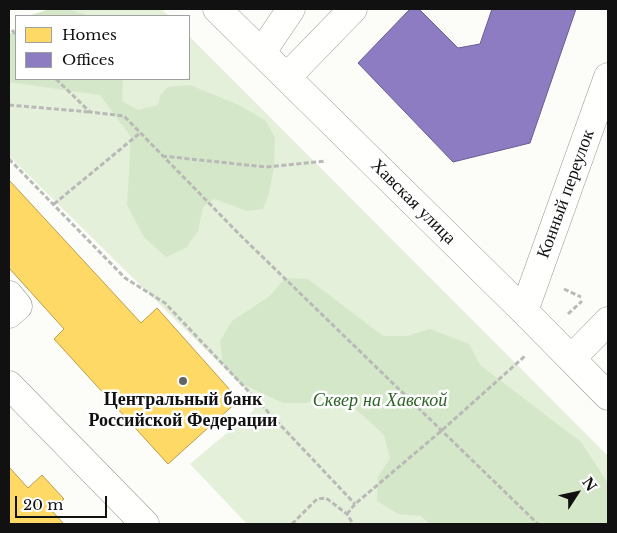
<!DOCTYPE html>
<html>
<head>
<meta charset="utf-8">
<style>
  body { margin:0 }
  #map { position:relative; width:617px; height:533px; overflow:hidden; background:#fcfcf8; font-family:"Libre Baskerville",serif }
  canvas { display:block }
  .frame { position:absolute; inset:0; border:10px solid #111; pointer-events:none }
  .legend { position:absolute; left:15px; top:15px; width:175px; height:65px; box-sizing:border-box; background:#fff; border:1px solid #a0a0a0; margin:0; padding:6px 9px; list-style:none; font-size:15px; color:#111 }
  .legend li { display:flex; align-items:center; gap:10px; height:25px }
  .legend b { width:25px; border:1px solid #a0a0a0 }
  .north { position:absolute; left:552px; top:468px; width:50px; height:50px; -webkit-text-stroke:4px #fff; paint-order:stroke; rotate:55deg; font-size:14px; font-weight:700; line-height:20px; text-align:center; color:#111 }
  .north::after { content:''; display:block; margin:auto; width:18px; height:22px; background:#111; clip-path:polygon(50% 0,100% 100%,50% 72%,0 100%) }
  .scale { position:absolute; left:15px; top:496px; width:92px; height:22px; box-sizing:border-box; border:2px solid #111; border-top:0; padding-left:6px; font-size:15px; line-height:18px; white-space:nowrap; color:#111; -webkit-text-stroke:4px #fff; paint-order:stroke }
</style>
</head>
<body>
<div id="map">
<canvas width="617" height="533"></canvas>
<div class="frame"></div>
<ul class="legend">
<li><b style="height:14px;background:#ffd966"></b>Homes</li>
<li><b style="height:14px;background:#8e7cc3"></b>Offices</li>
</ul>
<div class="north">N</div>
<div class="scale">20 m</div>
</div>
<script>
const c = document.querySelector('canvas').getContext('2d');
c.lineJoin = 'round';
function paint(path, color) { c.fillStyle = color; c.fill(path, 'evenodd'); }
const poly = rows => new Path2D(rows.map(r => 'M' + r).join(''));
function trace(path, color, width, dash) { c.strokeStyle = color; c.lineWidth = width; c.lineCap = dash ? 'butt' : 'round'; c.setLineDash(dash || []); c.stroke(path); }
function drawText(font, color, halo, rows, align = 'center') {
  c.font = font + ' "Libre Baskerville",serif'; c.lineWidth = 5; c.setLineDash([]); c.textBaseline = 'middle'; c.strokeStyle = halo; c.fillStyle = color; for (const [text, x, y, turn = 0] of rows) {
    c.save(); c.translate(x, y); c.rotate((+turn || 0) * Math.PI / 180); c.textAlign = isNaN(turn) ? turn : align; if (halo) c.strokeText(text, 0, 0); c.fillText(text, 0, 0); c.restore();
  }
}
paint(poly([
  [65,9,161,9,169,16,55,16],
  [189,36,608,456,608,524,247,524,190,464,253,411,256,399,9,156,9,51,16,79,189,79]
]), '#e4f0da');
paint(poly([
  [50,9,67,9,90,16,28,16],
  [16,30,16,79,123,79,122,101,138,110,158,105,160,96,168,87,190,85,239,105,266,121,275,138,274,167,269,193,263,209,247,211,214,199,203,207,198,231,186,248,166,257,144,237,127,205,131,137,100,95,9,82,9,34],
  [285,278,308,279,383,336,407,336,430,329,469,344,480,365,581,442,608,483,608,524,430,524,421,516,398,514,377,501,378,477,390,458,384,435,367,419,349,404,328,397,306,403,283,403,238,382,223,363,220,341,232,321,270,296]
]), '#d5e7c9');
const homes = poly([
  [9,180,141,323,157,308,239,400,168,464,54,339,64,329,9,268,9,180],
  [9,467,28,488,42,475,64,499,52,511,64,524,9,524,9,467]
]);
paint(homes, '#ffd966');
trace(homes, '#b89d4c', 1);
const offices = poly([
  [410,9,419,9,458,48,480,44,492,9,576,9,530,143,453,162,358,63,410,9]
]);
paint(offices, '#8e7cc3');
trace(offices, '#685c8e', 1);
const minor = poly([
  [217,9,524,311,608,396],
  [262,52,291,9],
  [287,77,353,9],
  [9,295,18,306,9,314],
  [524,311,608,77],
  [572,358,608,321],
  [9,385,145,524]
]);
trace(minor, '#979795', 29);
trace(poly([
  [12,30,16,35],
  [56,79,90,112,124,116,241,236,538,524],
  [9,105,90,112],
  [162,156,266,167,325,161],
  [9,159,125,278,165,303,355,504],
  [54,204,140,133],
  [564,289,581,297],
  [568,314,582,301],
  [347,514,355,504,440,432,525,356],
  [292,524,317,499,326,498,347,514,353,524]
]), '#b9b9b8', 3, [5, 2.5]);
trace(minor, '#fffffe', 28);
for (const [x, y, r, color] of [
  [183,381,5,"#636362"]
]) { const dot = new Path2D(); dot.arc(x, y, r, 0, 2 * Math.PI); c.fillStyle = color; c.fill(dot); trace(dot, '#fff', 2); }
drawText('18px', '#111', '#fff', [
  ["Конный переулок",566,194,-70],
  ["Хавская улица",413,202,45]
]);
drawText('bold 18px', '#111', '#fff', [
  ["Центральный банк",183,400],
  ["Российской Федерации",183,421]
]);
drawText('italic 18px', '#2e6327', '#fff', [
  ["Сквер на Хавской",380,401]
]);
</script>
</body>
</html>
